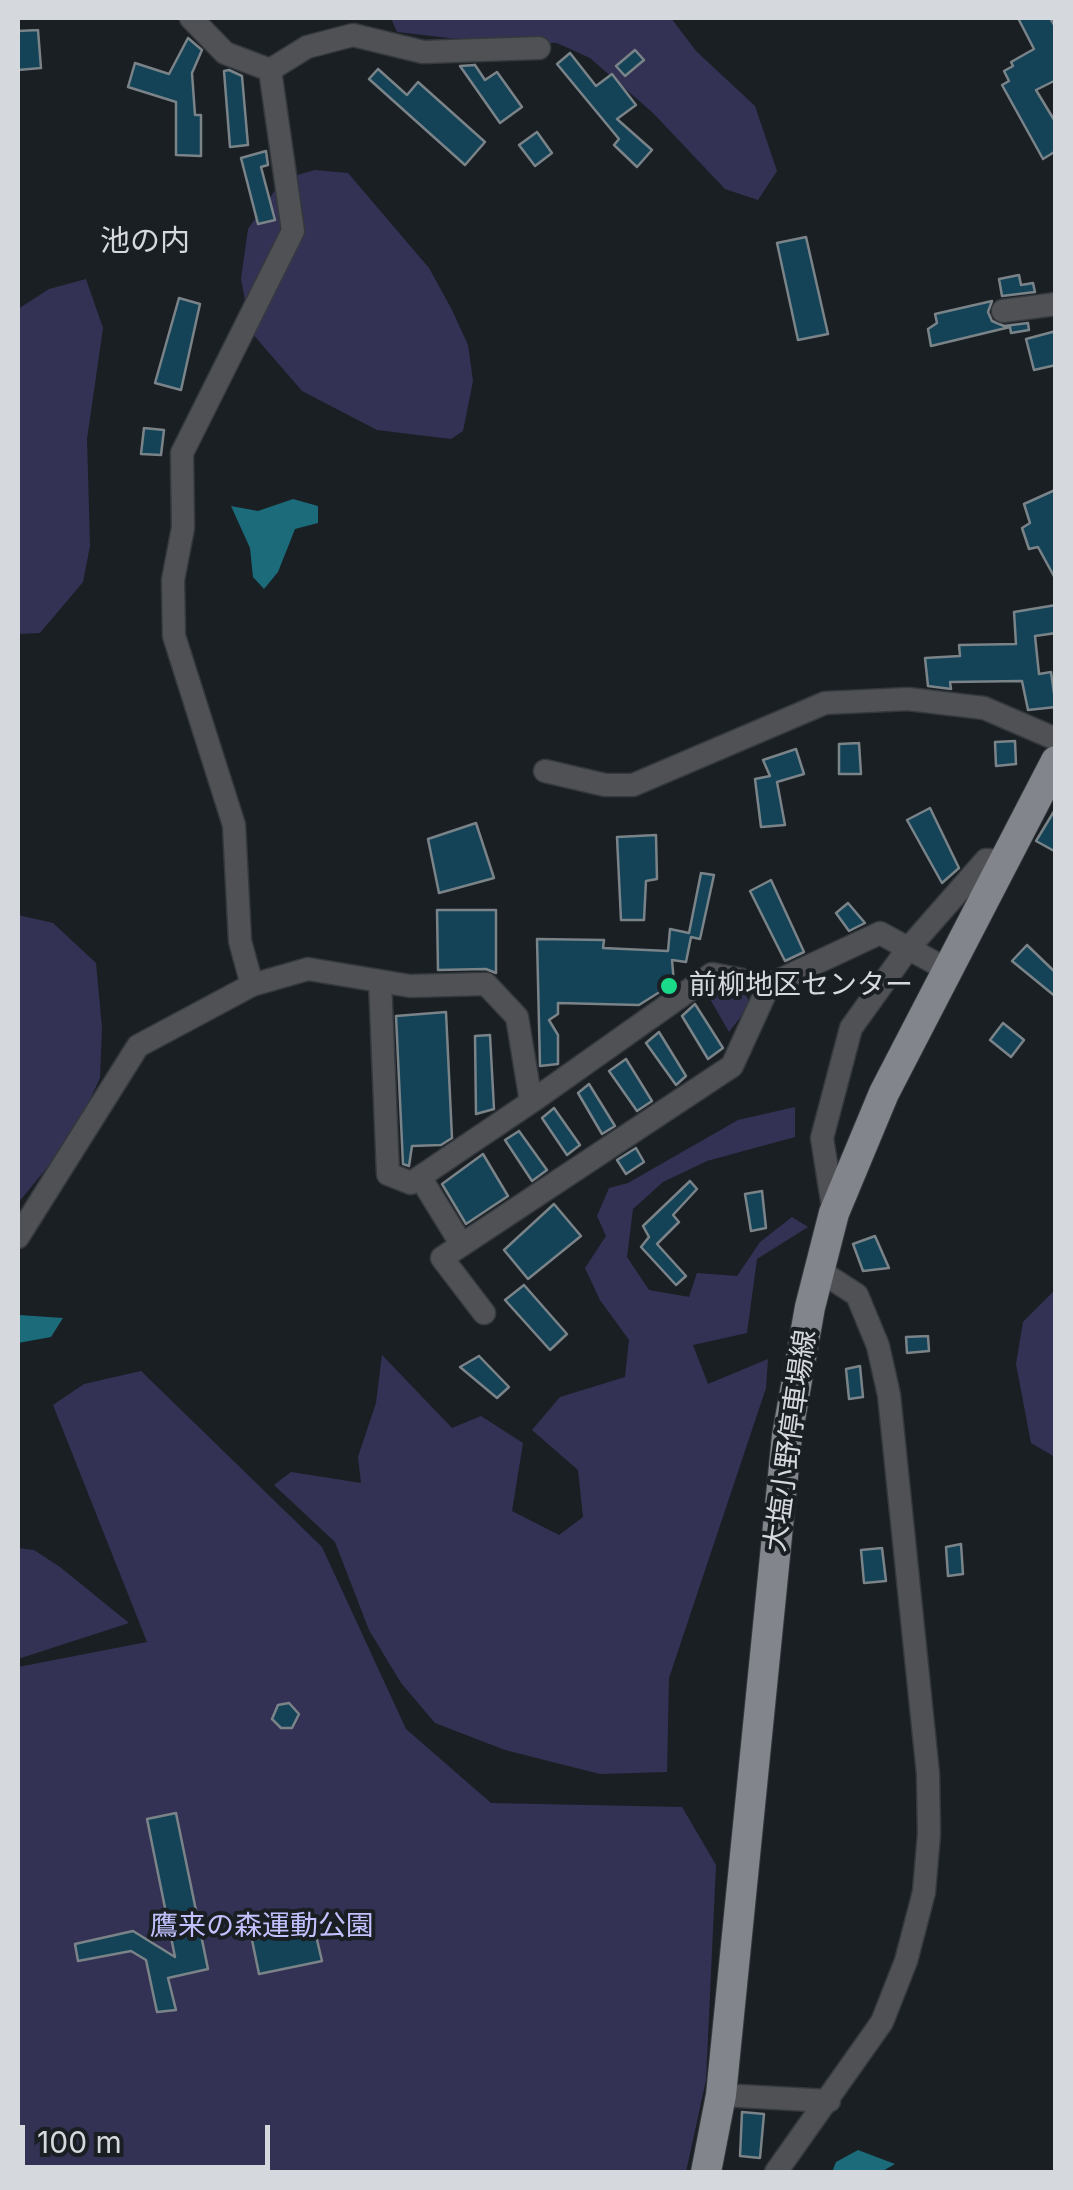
<!DOCTYPE html>
<html>
<head>
<meta charset="utf-8">
<style>
  body { margin:0 }
  #map { position:relative; width:1073px; height:2190px; overflow:hidden; background:#1a1f24; font-family:Inter,sans-serif }
  canvas { display:block }
  .frame { position:absolute; inset:0; border:20px solid #d5d8dc; pointer-events:none }
  .scale { position:absolute; left:20px; top:2125px; width:250px; height:45px; box-sizing:border-box; border:5px solid #d5d8dc; border-top:0; padding-left:12px; font-size:30px; line-height:35px; white-space:nowrap; color:#d5d8dc; -webkit-text-stroke:8px #1a1f24; paint-order:stroke }
</style>
</head>
<body>
<div id="map">
<canvas width="1073" height="2190"></canvas>
<div class="frame"></div>
<div class="scale">100 m</div>
</div>
<script>
const c = document.querySelector('canvas').getContext('2d');
c.lineJoin = 'round';
function paint(path, color) { c.fillStyle = color; c.fill(path, 'evenodd'); }
const poly = rows => new Path2D(rows.map(r => 'M' + r).join(''));
function trace(path, color, width, dash) { c.strokeStyle = color; c.lineWidth = width; c.lineCap = dash ? 'butt' : 'round'; c.setLineDash(dash || []); c.stroke(path); }
function drawText(font, color, halo, rows, align = 'center') {
  c.font = font + ' Inter,"Noto Sans JP",sans-serif'; c.lineWidth = 8; c.setLineDash([]); c.textBaseline = 'middle'; c.strokeStyle = halo; c.fillStyle = color; for (const [text, x, y, turn = 0] of rows) {
    c.save(); c.translate(x, y); c.rotate((+turn || 0) * Math.PI / 180); c.textAlign = isNaN(turn) ? turn : align; if (halo) c.strokeText(text, 0, 0); c.fillText(text, 0, 0); c.restore();
  }
}
paint(poly([
  [391,18,671,18,696,51,755,106,777,171,758,200,725,189,653,113,590,58,557,43,475,41,397,32],
  [315,170,348,173,429,268,451,308,468,345,473,381,463,431,451,439,377,430,302,391,251,332,241,279,248,229,283,179],
  [86,279,103,328,87,439,90,546,83,582,40,633,18,634,18,309,49,289],
  [18,915,53,923,96,963,102,1028,100,1078,73,1136,18,1203],
  [726,989,745,991,750,1005,729,1032,706,992],
  [795,1107,795,1137,707,1161,663,1182,633,1209,627,1257,649,1290,689,1297,697,1273,737,1276,760,1242,792,1217,808,1227,757,1259,747,1333,693,1345,708,1384,768,1359,766,1388,669,1678,667,1772,600,1774,505,1750,435,1723,401,1683,369,1630,335,1542,274,1485,291,1472,361,1483,358,1457,376,1403,382,1355,452,1428,481,1416,523,1443,512,1511,559,1535,583,1517,578,1470,532,1430,560,1397,625,1377,629,1340,600,1300,585,1268,606,1236,597,1216,609,1188,628,1183,738,1120],
  [1055,1290,1055,1457,1031,1443,1016,1364,1023,1322],
  [141,1371,322,1547,406,1729,491,1803,682,1807,716,1865,706,2080,686,2172,18,2172,18,1667,147,1642,53,1405,84,1384],
  [18,1548,34,1550,60,1567,129,1623,18,1659]
]), '#343254');
paint(poly([
  [293,499,318,506,318,523,295,529,278,572,264,589,253,577,250,548,231,506,258,511],
  [18,1314,19,1315,63,1318,51,1337,18,1343],
  [858,2150,895,2164,881,2172,832,2172,836,2162]
]), '#1b6b7a');
const building = poly([
  [1018,18,1050,18,1056,28,1056,80,1036,90,1056,123,1056,151,1043,159,1002,85,1009,81,1004,71,1013,66,1011,62,1034,49,1018,18],
  [38,30,41,68,18,70,18,31,38,30],
  [188,38,202,50,192,73,195,115,201,115,201,156,176,155,176,102,128,87,135,63,169,74,188,38],
  [635,50,644,60,625,76,616,66,635,50],
  [570,53,596,86,612,74,636,105,617,119,652,150,637,167,614,145,619,139,557,64,570,53],
  [475,65,485,80,497,72,522,107,500,123,460,66,475,65],
  [378,69,407,95,418,82,485,142,465,165,369,79,378,69],
  [229,70,242,76,248,145,230,147,224,71,229,70],
  [537,132,552,153,535,166,519,145,537,132],
  [266,151,268,165,261,167,275,220,258,224,241,158,266,151],
  [806,237,828,334,798,340,777,243,806,237],
  [1019,275,1021,285,1033,283,1035,292,1002,296,999,279,1019,275],
  [179,298,200,304,181,390,155,383,179,298],
  [992,301,988,312,992,321,1004,326,1028,323,1029,330,1011,333,1010,327,931,346,928,329,937,323,935,314,992,301],
  [1056,331,1056,365,1034,370,1026,339,1056,331],
  [144,428,164,430,161,455,141,454,144,428],
  [1055,490,1055,519,1056,580,1038,547,1029,549,1022,528,1030,523,1024,504,1055,490],
  [1056,605,1056,633,1035,636,1039,674,1051,672,1056,707,1028,710,1022,681,950,682,951,689,928,686,925,658,960,656,959,645,1016,644,1014,612,1056,605],
  [1015,741,1016,764,996,766,995,742,1015,741],
  [859,743,861,774,839,774,839,744,859,743],
  [796,749,804,774,777,782,785,825,761,827,755,779,770,776,763,760,796,749],
  [930,808,959,868,942,883,907,820,930,808],
  [1056,808,1056,852,1036,841,1056,808],
  [476,823,494,878,439,893,428,839,476,823],
  [656,835,657,879,646,881,644,920,621,920,617,837,656,835],
  [701,873,714,875,700,939,691,937,686,962,672,960,674,983,639,1005,558,1003,558,1014,549,1020,558,1035,558,1064,540,1066,537,939,604,940,603,948,668,951,670,929,689,933,701,873],
  [771,880,804,952,785,961,750,891,771,880],
  [848,903,865,923,849,931,836,913,848,903],
  [437,910,496,910,496,973,486,969,438,970,437,910],
  [1027,945,1056,973,1056,997,1012,961,1027,945],
  [695,1004,723,1048,708,1059,682,1016,695,1004],
  [446,1012,452,1138,441,1145,412,1146,409,1166,403,1164,396,1016,446,1012],
  [1003,1023,1024,1040,1011,1057,990,1040,1003,1023],
  [659,1032,686,1076,676,1085,646,1043,659,1032],
  [490,1035,494,1109,476,1114,475,1036,490,1035],
  [626,1059,652,1101,637,1111,609,1071,626,1059],
  [589,1084,615,1126,602,1134,578,1093,589,1084],
  [554,1108,580,1145,567,1155,542,1118,554,1108],
  [519,1131,547,1170,532,1181,505,1140,519,1131],
  [636,1148,644,1162,626,1174,617,1160,636,1148],
  [483,1154,508,1196,466,1224,442,1184,483,1154],
  [690,1181,697,1189,673,1215,679,1222,657,1244,686,1276,676,1285,641,1247,649,1237,643,1226,690,1181],
  [762,1191,766,1228,751,1231,745,1194,762,1191],
  [554,1204,581,1236,528,1279,504,1250,554,1204],
  [875,1236,889,1268,863,1271,853,1244,875,1236],
  [524,1285,567,1334,550,1350,505,1300,524,1285],
  [928,1336,929,1351,907,1353,906,1337,928,1336],
  [479,1356,509,1387,497,1398,460,1367,479,1356],
  [860,1366,863,1397,849,1399,846,1369,860,1366],
  [961,1544,963,1574,948,1576,946,1547,961,1544],
  [882,1548,886,1581,864,1583,861,1550,882,1548],
  [289,1703,299,1714,292,1728,281,1728,272,1719,278,1705,289,1703],
  [176,1813,208,1969,168,1978,176,2010,157,2012,146,1960,131,1951,78,1961,75,1944,133,1931,175,1957,147,1819,176,1813],
  [314,1927,322,1961,259,1974,252,1940,314,1927],
  [742,2112,764,2114,760,2158,740,2156,742,2112]
]);
paint(building, '#144358');
trace(building, '#7a8388', 2.5);
const minor = poly([
  [191,18,225,53,270,70,307,47,353,35,423,52,539,48],
  [1003,311,1056,304],
  [545,771,605,785,633,785,825,703,908,699,984,708,1056,739],
  [380,981,388,1174,411,1183,531,1102],
  [252,985,240,941,234,825,174,636,173,580,183,528,182,453,293,231,270,70],
  [420,1177,460,1242],
  [834,1213,822,1138,851,1028,907,950,986,860,1002,861],
  [18,1237,138,1046,252,985,308,969,410,986,486,984,517,1017,531,1102,712,974,769,985,880,933,948,970],
  [484,1313,442,1258,732,1066,769,985],
  [721,2095,829,2101],
  [776,2172,882,2022,906,1961,924,1892,929,1834,928,1774,889,1395,878,1346,857,1295,820,1271]
]);
const major = poly([
  [706,2172,721,2095,787,1436,810,1307,834,1213,884,1093,1056,761]
]);
trace(minor, '#34393e', 25);
trace(major, '#34393e', 32);
trace(minor, '#505155', 22);
trace(major, '#82858b', 30);
for (const [x, y, r, color] of [
  [669,986,10,"#1ad988"]
]) { const dot = new Path2D(); dot.arc(x, y, r, 0, 2 * Math.PI); c.fillStyle = color; c.fill(dot); trace(dot, '#1a1f24', 4); }
drawText('28px', '#d5d8dc', '#1a1f24', [
  ["前柳地区センター",689,986]
], 'left');
drawText('28px', '#d5d8dc', '#1a1f24', [
  ["大塩小野停車場線",791,1441,-82]
]);
drawText('28px', '#c2c0fd', '#1a1f24', [
  ["鷹来の森運動公園",262,1927]
]);
drawText('30px', '#d5d8dc', '#1a1f24', [
  ["池の内",145,242]
]);
</script>
</body>
</html>
